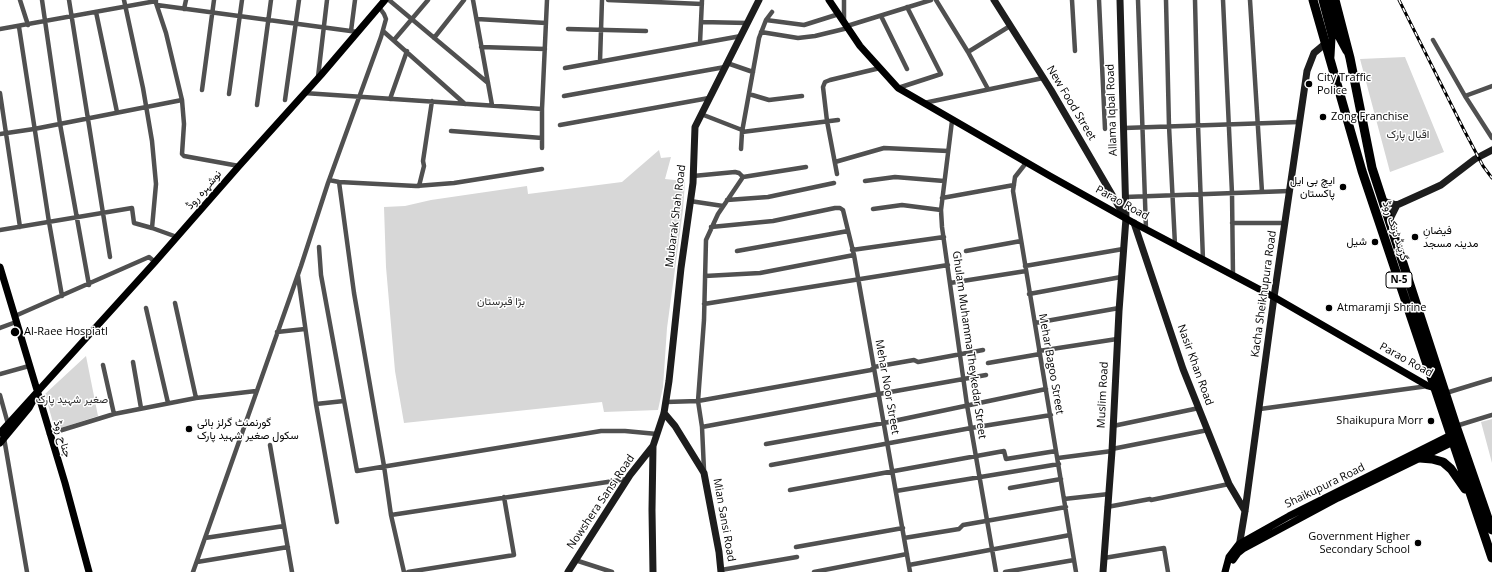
<!DOCTYPE html>
<html>
<head>
<meta charset="utf-8">
<style>
  body { margin:0 }
  canvas { display:block; background:#fff }
</style>
</head>
<body>
<canvas width="1492" height="572"></canvas>
<script>
const c = document.querySelector('canvas').getContext('2d');
c.lineJoin = 'round';
function paint(path, color) { c.fillStyle = color; c.fill(path, 'evenodd'); }
const poly = rows => new Path2D(rows.map(r => 'M' + r).join(''));
function trace(path, color, width, dash) { c.strokeStyle = color; c.lineWidth = width; c.lineCap = dash ? 'butt' : 'round'; c.setLineDash(dash || []); c.stroke(path); }
function drawText(font, color, halo, rows, align = 'center') {
  c.font = font + ' "Open Sans",Vazirmatn,sans-serif'; c.lineWidth = 3; c.setLineDash([]); c.textBaseline = 'middle'; c.strokeStyle = halo; c.fillStyle = color; for (const [text, x, y, turn = 0] of rows) {
    c.save(); c.translate(x, y); c.rotate((+turn || 0) * Math.PI / 180); c.textAlign = isNaN(turn) ? turn : align; if (halo) c.strokeText(text, 0, 0); c.fillText(text, 0, 0); c.restore();
  }
}
paint(poly([
  [1405,57,1444,152,1390,172,1360,59],
  [659,150,661,158,671,157,665,179,685,181,683,210,667,328,663,387,658,410,604,412,602,402,404,423,395,371,386,267,384,207,405,206,431,200,527,186,528,194,622,182],
  [86,356,98,416,55,430,45,394],
  [1492,419,1492,463,1481,422]
]), '#d7d7d7');
trace(poly([
  [20,0,28,25],
  [42,0,60,124,89,285],
  [69,0,110,257],
  [124,0,143,88,152,141,156,184,152,228,177,237],
  [155,0,166,33,182,100,184,124,182,154,184,156,239,166],
  [389,0,488,83],
  [473,0,492,105],
  [608,0,702,4],
  [936,0,968,52,988,89],
  [1072,0,1075,51],
  [1099,0,1105,129],
  [1138,0,1146,229],
  [1166,0,1169,126,1175,245],
  [1195,0,1198,125,1203,260],
  [1223,0,1232,193,1233,276],
  [1250,0,1262,192],
  [157,5,358,32],
  [184,9,186,0],
  [96,12,117,112],
  [881,16,907,69],
  [477,19,546,23],
  [766,20,804,25,839,14],
  [844,20,844,0],
  [701,22,748,23],
  [847,26,931,0],
  [19,27,49,222,62,296],
  [0,29,156,1],
  [568,29,646,31],
  [351,31,355,0],
  [383,31,465,104],
  [761,32,798,38,815,36,848,28],
  [434,38,464,0],
  [394,40,428,0],
  [1433,40,1465,96,1492,138],
  [700,43,702,0],
  [481,47,545,49],
  [968,52,1010,26],
  [600,61,602,0],
  [727,63,753,72],
  [565,68,741,36],
  [318,77,327,0],
  [898,88,941,74,907,7],
  [202,90,214,0],
  [0,93,20,227],
  [304,93,542,109],
  [229,94,242,0],
  [749,94,769,100,802,96],
  [564,96,725,67],
  [1465,96,1492,86],
  [390,99,407,51],
  [285,100,299,0],
  [924,103,1043,78],
  [257,105,271,0],
  [701,114,742,130],
  [952,121,941,210,942,227,967,405,996,572],
  [560,125,709,98],
  [1124,128,1299,122],
  [451,131,542,138],
  [742,132,838,120],
  [0,134,34,129,182,100],
  [542,148,542,109,547,0],
  [741,149,742,132,759,38,766,20,772,12],
  [835,162,884,148,948,151],
  [1026,163,1015,177,1013,191,1076,572],
  [837,174,827,121,823,87,825,82,830,80,880,68],
  [693,176,735,172,739,173,743,177],
  [329,180,339,182,416,186,454,183,542,169],
  [865,181,895,177,944,181],
  [339,182,354,293,384,466,391,515,404,572],
  [419,186,424,166,423,161,432,101],
  [1125,197,1289,191],
  [942,198,1014,185],
  [727,200,768,197,834,183],
  [690,201,723,206],
  [873,209,902,205,941,210],
  [1232,223,1285,223],
  [711,227,773,221,835,208,840,208,843,210,854,255,910,572],
  [0,230,132,208,134,223,152,228],
  [319,247,321,275,357,471,601,431,625,431,657,434],
  [852,250,944,237],
  [737,251,848,231],
  [966,251,1021,241],
  [1025,266,1123,249],
  [298,276,316,404,337,522],
  [705,276,760,273,854,255],
  [950,283,1026,271],
  [1029,294,1121,277],
  [175,303,196,398],
  [704,304,948,265],
  [146,308,168,403],
  [15,316,149,257,155,262],
  [1035,323,1119,308],
  [0,328,16,322],
  [277,332,305,329],
  [1039,351,1117,339],
  [133,362,141,408],
  [988,363,1040,354],
  [103,365,114,414],
  [0,374,29,366],
  [1446,393,1492,379],
  [0,395,8,424],
  [666,402,698,401,871,370,874,367,914,360,918,362,983,350],
  [316,404,344,401],
  [1260,409,1428,386],
  [1113,426,1199,408],
  [1456,426,1492,415],
  [702,427,879,394,986,375],
  [49,434,114,414,196,398,256,391],
  [4,438,27,572],
  [766,444,884,423,1046,389],
  [270,445,292,572],
  [1112,449,1208,430],
  [1058,458,1112,451],
  [771,465,971,428,1051,415],
  [704,470,702,427,698,401,704,320,706,240,718,214,743,177,806,167],
  [1010,488,1061,479],
  [790,490,1004,451,1006,459,1056,451],
  [896,491,1059,464],
  [1064,499,1109,494],
  [1107,507,1150,499,1151,500,1229,484],
  [391,515,627,479],
  [205,538,284,526],
  [904,538,959,529,963,525,1066,507],
  [796,547,903,528],
  [1104,558,1164,548,1168,572],
  [575,560,612,572],
  [197,562,288,547],
  [909,565,1070,535],
  [721,570,797,557],
  [193,572,301,266,328,183,381,37,386,19,384,14,379,7],
  [408,572,514,555,504,497],
  [814,572,907,554],
  [1005,572,1074,560]
]), '#505050', 4.5);
trace(poly([
  [994,0,1051,90,1125,217],
  [1383,201,1397,205,1428,191,1441,185,1475,159,1492,150],
  [1389,221,1397,205],
  [1134,223,1183,369,1229,484,1245,511],
  [664,413,675,426,704,473,719,552,721,572],
  [1239,547,1245,511,1274,297,1307,71,1314,53,1326,43],
  [568,572,630,475,653,446],
  [653,572,652,510,653,446,664,413,669,381,681,268,693,183,695,127,759,0],
  [1103,572,1112,451,1119,311,1126,218,1120,0]
]), '#1d1d1d', 7);
trace(poly([
  [829,0,860,46,898,88,1050,176,1134,223,1274,297,1428,386,1435,388],
  [1322,0,1332,38,1331,56],
  [1328,0,1338,36,1346,51],
  [0,267,65,483,89,572],
  [0,433,155,262,239,166,321,75,385,0],
  [0,443,29,408,34,399],
  [1233,560,1238,553,1243,549,1338,498,1453,442],
  [1225,572,1229,557,1239,544,1289,516,1451,435]
]), '#000', 7);
trace(poly([
  [1313,0,1362,171,1492,558],
  [1335,0,1350,58,1372,168,1456,426,1492,530],
  [1420,458,1432,459,1443,462,1451,469,1465,489]
]), '#000', 9);
const rail = poly([
  [1399,0,1464,130,1483,166,1492,178]
]);
trace(rail, '#000', 3);
trace(rail, '#fff', 1.5, [4.5]);
for (const [x, y, r, color] of [
  [1309,84,4,"#000"],
  [1323,117,4,"#000"],
  [1343,187,4,"#000"],
  [1415,237,4,"#000"],
  [1375,242,4,"#000"],
  [1329,308,4,"#000"],
  [15,332,5,"#000"],
  [1431,421,4,"#000"],
  [189,429,4,"#000"],
  [1418,543,4,"#000"]
]) { const dot = new Path2D(); dot.arc(x, y, r, 0, 2 * Math.PI); c.fillStyle = color; c.fill(dot); trace(dot, '#fff', 1.5); }
for (const [x, y, w] of [
  [1399,280,26]
]) { const box = new Path2D(); box.roundRect(x - w / 2, y - 8, w, 16, 3); c.fillStyle = '#fff'; c.fill(box); trace(box, '#000', 1); }
drawText('bold 10px', '#000', null, [
  ["N-5",1399,280]
]);
drawText('11px', '#000', '#fff', [
  ["City Traffic",1317,78],
  ["Police",1317,91],
  ["Zong Franchise",1331,117],
  ["ایچ بی ایل",1335,181,"right"],
  ["پاکستان",1335,194,"right"],
  ["فیضانِ",1423,231],
  ["مدینہ مسجد",1423,244],
  ["شیل",1367,242,"right"],
  ["Atmaramji Shrine",1337,308],
  ["Al-Raee Hospiatl",24,332],
  ["Shaikupura Morr",1423,421,"right"],
  ["گورنمنٹ گرلز ہائی",197,423],
  ["سکول صغیر شہید پارک",197,436],
  ["Government Higher",1410,537,"right"],
  ["Secondary School",1410,550,"right"]
], 'left');
drawText('11px', '#000', '#fff', [
  ["New Food Street",1071,103,59],
  ["Allama Iqbal Road",1112,110,-92],
  ["نوشہرہ روڈ",204,190,-49],
  ["Parao Road",1122,203,29],
  ["Mubarak Shah Road",676,216,-83],
  ["گرینڈ ٹرنک روڈ",1395,231,72],
  ["Kacha Sheikhupura Road",1264,294,-82],
  ["Ghulam Muhamma Theykedar Street",969,345,82],
  ["Parao Road",1406,360,29],
  ["Mehar Bagoo Street",1051,364,80],
  ["Nasir Khan Road",1195,365,70],
  ["Mehar Noor Street",887,387,80],
  ["Muslim Road",1103,395,-87],
  ["جناح روڈ",62,439,73],
  ["Shaikupura Road",1325,486,-26],
  ["Nowshera Sansi Road",601,502,-56],
  ["Mian Sansi Road",724,520,80]
]);
drawText('11px', '#2e2e2e', '#fff', [
  ["اقبال پارک",1408,135],
  ["بڑا قبرستان",501,302],
  ["صغیر شہید پارک",72,400]
]);
</script>
</body>
</html>
